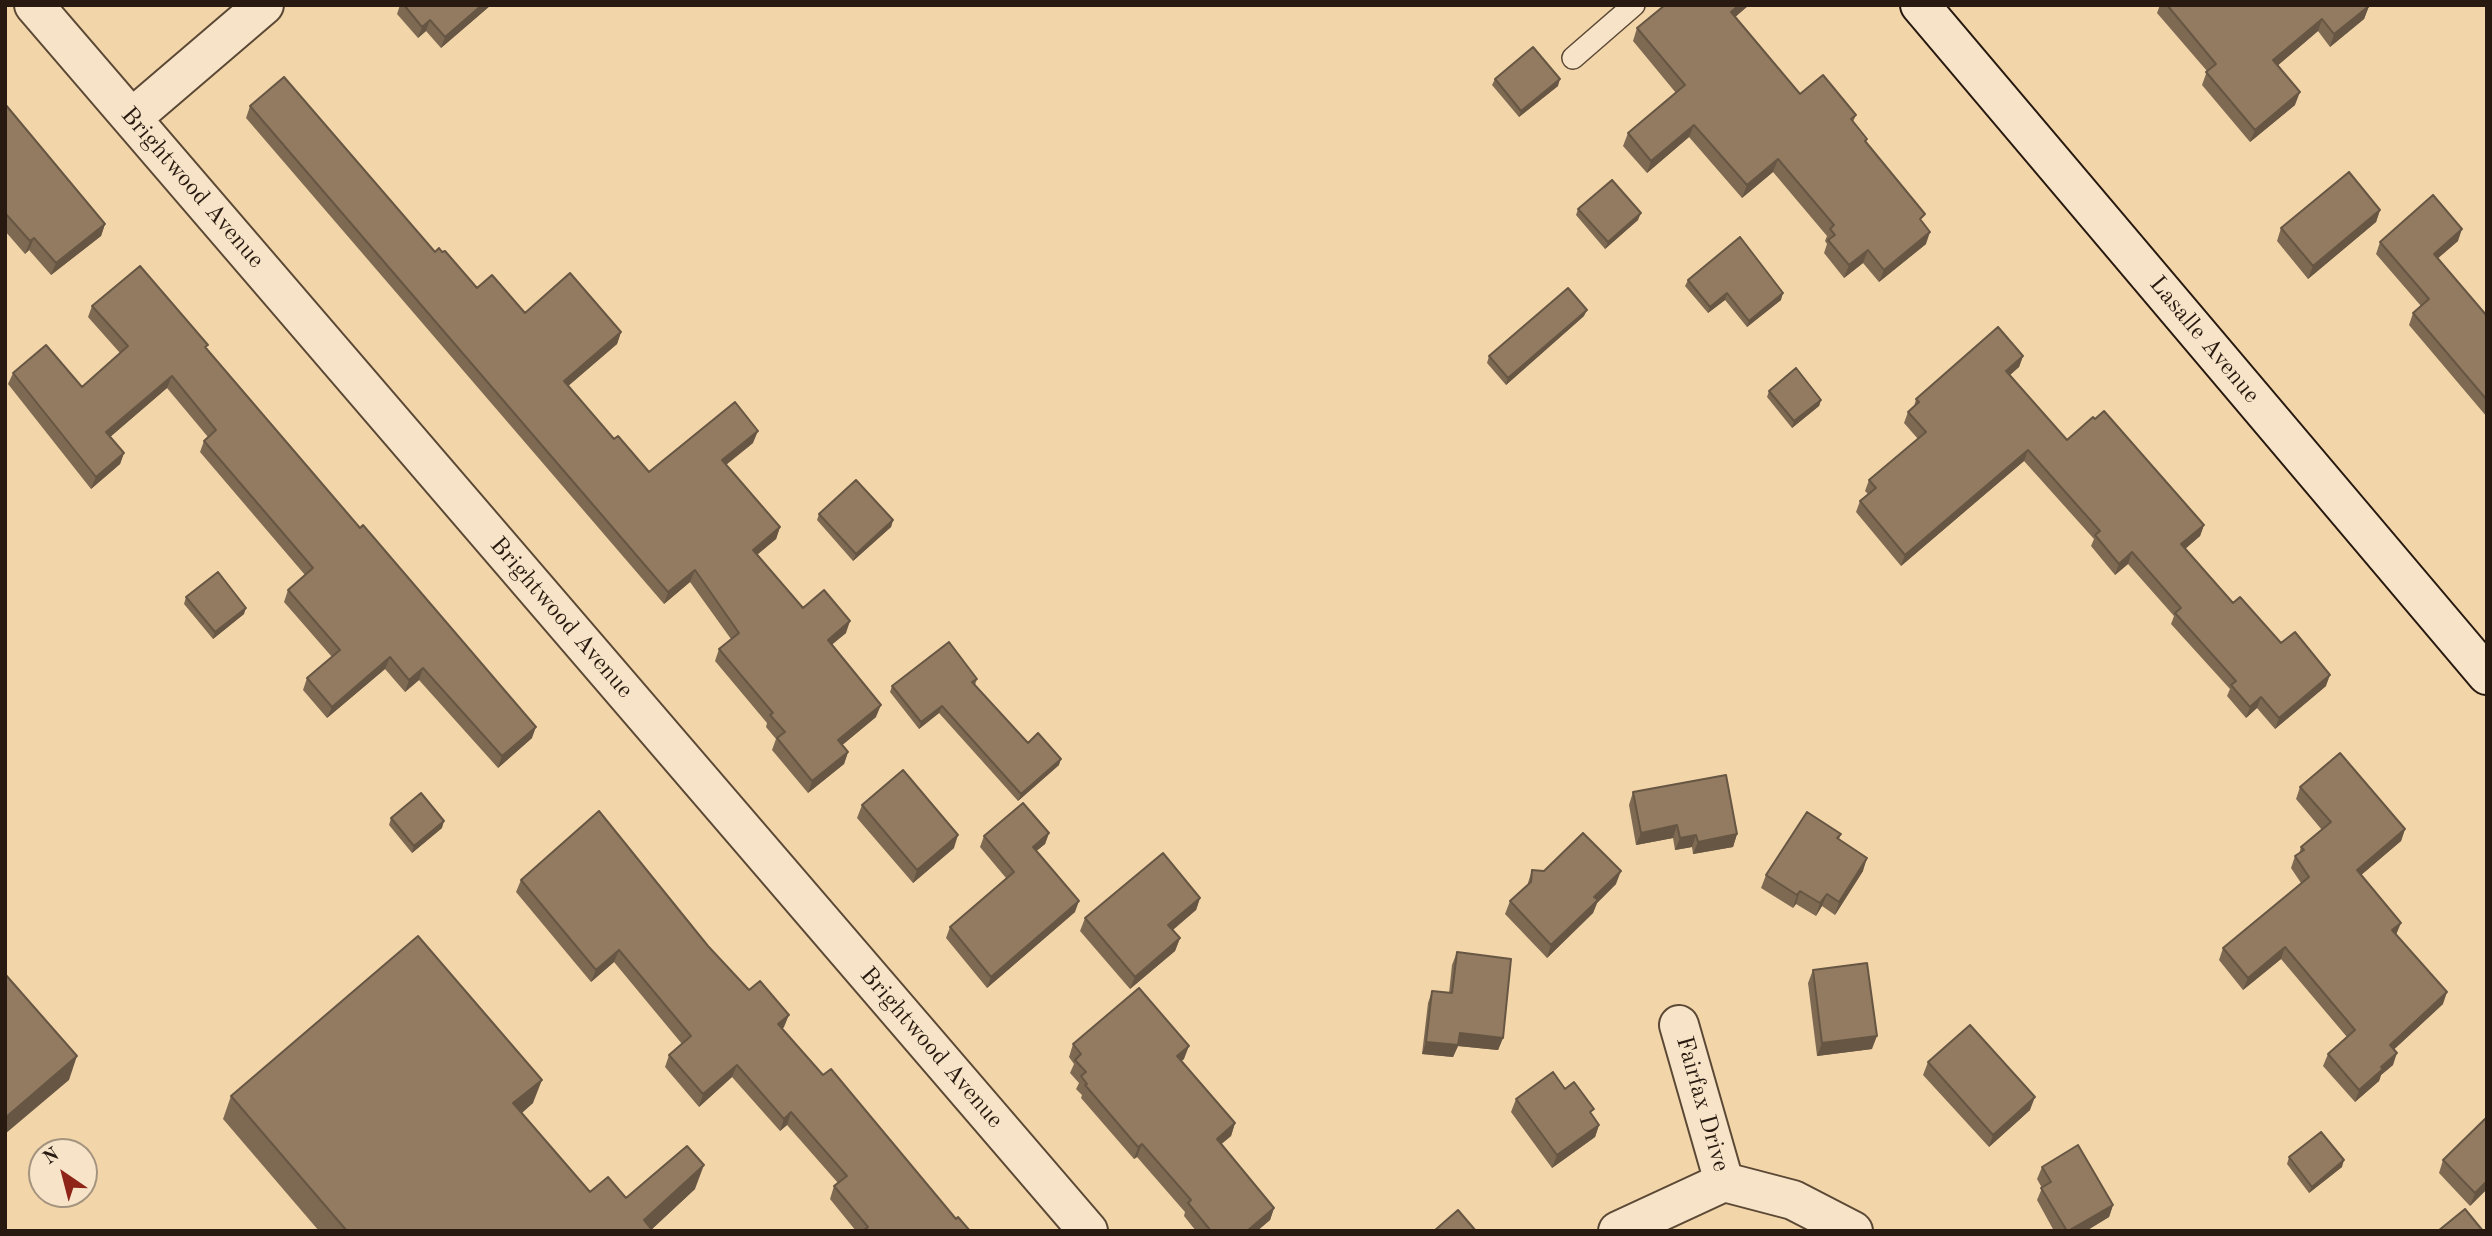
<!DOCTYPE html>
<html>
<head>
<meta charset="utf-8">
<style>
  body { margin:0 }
  #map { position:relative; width:2492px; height:1236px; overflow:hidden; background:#f3d5aa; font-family:"Old Standard TT",serif }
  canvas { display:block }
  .frame { position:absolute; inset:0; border:7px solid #281a10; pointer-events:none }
  .north { position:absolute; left:28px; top:1138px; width:70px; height:70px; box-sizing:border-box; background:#f7e4c8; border:2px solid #a4937e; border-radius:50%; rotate:325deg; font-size:19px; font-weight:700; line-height:28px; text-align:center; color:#281a10 }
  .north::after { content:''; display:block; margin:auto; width:24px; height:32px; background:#8f2418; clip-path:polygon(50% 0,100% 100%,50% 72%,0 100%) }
</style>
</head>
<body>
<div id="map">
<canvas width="2492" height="1236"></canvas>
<div class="frame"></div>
<div class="north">N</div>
</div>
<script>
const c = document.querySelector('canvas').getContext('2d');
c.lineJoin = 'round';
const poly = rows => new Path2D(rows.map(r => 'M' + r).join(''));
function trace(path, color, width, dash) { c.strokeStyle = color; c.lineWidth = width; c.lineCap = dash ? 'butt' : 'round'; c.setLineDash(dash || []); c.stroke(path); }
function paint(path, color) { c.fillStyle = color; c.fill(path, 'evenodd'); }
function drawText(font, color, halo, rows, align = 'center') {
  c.font = font + ' "Old Standard TT",serif'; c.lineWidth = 6; c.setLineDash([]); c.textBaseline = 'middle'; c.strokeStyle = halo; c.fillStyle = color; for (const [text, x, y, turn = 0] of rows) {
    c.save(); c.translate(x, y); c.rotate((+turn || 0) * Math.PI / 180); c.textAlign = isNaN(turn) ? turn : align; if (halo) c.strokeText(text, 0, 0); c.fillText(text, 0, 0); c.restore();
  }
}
const service = poly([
  [1573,58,1634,5]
]);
const minor = poly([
  [34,5,1088,1231],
  [132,118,264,5],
  [1724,1182,1793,1200,1853,1231],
  [1618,1231,1724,1182,1679,1025]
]);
const secondary = poly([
  [1920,5,2487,675]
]);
trace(service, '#5b4936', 24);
trace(minor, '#5b4936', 42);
trace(secondary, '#281a10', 42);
trace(service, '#f7e4c8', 21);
trace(minor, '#f7e4c8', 38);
trace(secondary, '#f7e4c8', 38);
paint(poly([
  [400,5,491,5,441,48,426,31,418,38,397,14],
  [1665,5,1749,5,1735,17,1800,94,1856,115,1853,122,1867,139,1866,142,1922,222,1926,244,1879,282,1863,263,1844,278,1824,253,1827,244,1825,241,1827,236,1773,172,1742,198,1689,137,1647,173,1623,146,1628,133,1676,93,1633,41,1637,28],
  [2160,5,2368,5,2369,6,2364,19,2330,47,2318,31,2278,65,2295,105,2250,142,2202,85,2207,71,2157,13],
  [1495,79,1558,86,1519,117,1492,85],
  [5,104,105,224,101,236,51,275,29,250,25,254,5,231],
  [250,106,435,252,477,288,525,313,621,332,617,344,568,386,614,439,649,472,753,443,726,465,780,527,776,539,757,555,803,608,846,633,831,645,876,717,842,745,848,752,844,764,808,793,772,750,776,739,766,727,767,723,715,661,719,649,731,639,690,582,664,604,246,118],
  [1578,209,1638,220,1605,249,1576,215],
  [2380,210,2376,222,2308,279,2277,241,2281,228],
  [2458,241,2438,258,2487,316,2487,417,2409,325,2413,313,2421,306,2376,254,2380,242],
  [1688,280,1781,300,1747,327,1725,300,1708,313,1685,286],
  [92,306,206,349,532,738,498,768,419,680,405,692,385,669,327,718,303,690,307,678,332,657,284,602,288,590,305,575,200,452,204,441,208,437,167,388,110,437,124,453,120,464,91,489,8,384,13,373,82,387,120,353,88,317],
  [1584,316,1506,385,1487,363,1489,356],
  [2023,356,2019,367,2010,375,2067,440,2204,525,2200,536,2185,549,2233,603,2281,643,2326,686,2275,729,2257,708,2246,718,2227,696,2230,689,2171,624,2174,616,2128,564,2115,575,2091,546,2094,539,2024,461,1901,566,1856,512,1860,501,1868,494,1865,491,1869,480,1918,439,1904,423,1908,412,1914,407,1916,399],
  [1769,391,1821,400,1819,406,1792,428,1767,397],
  [819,514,893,520,891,527,853,561,817,520],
  [186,597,244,614,213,639,184,604],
  [977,679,975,685,1028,743,1059,765,1018,801,939,713,919,729,890,692,892,686],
  [2300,787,2405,829,2401,841,2361,875,2396,935,2443,1004,2394,1049,2393,1065,2381,1075,2379,1081,2355,1102,2323,1066,2328,1054,2347,1037,2281,959,2243,990,2219,960,2223,948,2301,883,2291,868,2295,856,2299,854,2301,847,2322,830,2296,799],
  [1633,792,1737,834,1733,847,1693,854,1692,847,1675,850,1673,838,1636,845,1629,805],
  [862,805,954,848,913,883,857,818],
  [391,818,442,828,412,853,389,825],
  [1049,833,1045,844,1036,851,1075,912,987,988,946,938,950,927,1006,878,980,847,984,836],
  [1841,834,1839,839,1863,871,1835,915,1822,906,1816,916,1796,904,1793,908,1761,888,1766,875],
  [1532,870,1616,884,1597,903,1593,913,1547,958,1505,914,1510,901,1527,886],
  [521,880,708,946,784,1027,782,1029,823,1075,956,1219,970,1231,856,1231,830,1199,834,1186,838,1183,787,1125,780,1131,732,1077,699,1107,665,1067,669,1055,682,1044,614,962,591,982,516,892],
  [1200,898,1196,910,1173,930,1180,938,1175,951,1130,989,1080,931,1085,918],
  [1457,952,1503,1038,1498,1050,1458,1046,1453,1057,1422,1054,1428,1003,1432,991,1449,993,1452,965],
  [1813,970,1872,1049,1817,1056,1808,983],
  [1073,1044,1184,1059,1181,1061,1235,1123,1231,1136,1221,1144,1274,1208,1270,1220,1257,1231,1196,1231,1184,1216,1185,1212,1137,1157,1134,1159,1081,1098,1082,1095,1076,1089,1079,1083,1070,1073,1074,1064,1069,1057],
  [1928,1062,2030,1110,1989,1147,1923,1075],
  [1565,1089,1592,1115,1599,1125,1595,1137,1552,1168,1511,1112,1516,1099],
  [231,1096,533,1103,522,1113,590,1192,626,1198,695,1189,652,1229,653,1231,319,1231,223,1119],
  [2487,1117,2487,1189,2470,1206,2439,1173,2443,1160],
  [2289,1157,2342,1167,2309,1193,2287,1164],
  [2042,1167,2113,1205,2109,1217,2086,1231,2054,1231,2037,1200,2042,1188,2037,1179]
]), '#7e6a53');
paint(poly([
  [482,5,491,5,441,48,445,37],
  [1739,5,1749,5,1726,25,1731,12],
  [2369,6,2364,19,2330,47,2334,34],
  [2322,19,2318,31,2269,73,2273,60],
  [430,20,426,31,418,38,422,27],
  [1560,79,1558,86,1519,117,1521,111],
  [2300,92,2295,105,2250,142,2255,130],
  [1694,125,1689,137,1647,173,1651,161],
  [1778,159,1773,172,1742,198,1747,185],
  [2380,210,2376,222,2308,279,2313,266],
  [1641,213,1638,220,1605,249,1608,242],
  [105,224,101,236,51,275,56,263],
  [2462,229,2458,241,2429,266,2434,254],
  [1930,232,1926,244,1879,282,1884,270],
  [34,238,29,250,25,254,30,241],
  [1868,250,1863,263,1844,278,1849,265],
  [1727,293,1725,300,1708,313,1710,307],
  [1783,293,1781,300,1747,327,1749,321],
  [1587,310,1584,316,1506,385,1508,378],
  [621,332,617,344,560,393,564,381],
  [2023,356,2019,367,2002,382,2006,371],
  [172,376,167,388,102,444,106,432],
  [1821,400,1819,406,1792,428,1794,421],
  [758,431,753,443,718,471,722,460],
  [2028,450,2024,461,1901,566,1905,555],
  [124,453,120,464,91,489,96,477],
  [893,520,891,527,853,561,856,554],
  [2204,525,2200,536,2177,556,2181,544],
  [780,527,776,539,748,562,753,550],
  [2132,552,2128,564,2115,575,2119,564],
  [695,570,690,582,664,604,668,592],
  [246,608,244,614,213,639,215,632],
  [850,621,846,633,823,652,828,640],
  [390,657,385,669,327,718,332,707],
  [423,668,419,680,405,692,409,680],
  [2330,675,2326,686,2275,729,2279,718],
  [2261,697,2257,708,2246,718,2250,707],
  [881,705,876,717,834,752,838,740],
  [942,706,939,713,919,729,921,722],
  [536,727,532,738,498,768,502,756],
  [848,752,844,764,808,793,812,781],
  [1061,759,1059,765,1018,801,1021,794],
  [444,821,442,828,412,853,414,846],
  [1677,825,1673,838,1636,845,1641,833],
  [2405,829,2401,841,2353,882,2357,870],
  [1049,833,1045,844,1028,858,1033,847],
  [1737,834,1733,847,1693,854,1698,842],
  [958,835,954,848,913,883,917,870],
  [1696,835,1692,847,1675,850,1680,838],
  [1867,858,1863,871,1835,915,1839,902],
  [1621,871,1616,884,1597,903,1593,913,1547,958,1551,945,1594,897],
  [1800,891,1796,904,1793,908,1797,895],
  [1827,894,1822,906,1816,916,1820,903],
  [1200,898,1196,910,1164,937,1168,925],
  [1079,901,1075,912,987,988,991,977],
  [2401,923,2396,935,2392,930],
  [1180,938,1175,951,1130,989,1135,977],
  [2285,947,2281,959,2243,990,2248,978],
  [619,950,614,962,591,982,596,970],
  [2447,992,2443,1004,2386,1057,2390,1045],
  [789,1015,784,1027,773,1036,778,1024],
  [1460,1033,1503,1038,1498,1050,1458,1046,1453,1057,1422,1054,1426,1042],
  [1877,1036,1872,1049,1817,1056,1822,1043],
  [1189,1046,1184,1059,1172,1069,1177,1056],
  [2397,1053,2393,1065,2381,1075,2379,1081,2355,1102,2359,1090,2381,1067],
  [77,1056,69,1080,5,1134,5,1118],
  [737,1065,732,1077,699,1107,703,1094],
  [542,1080,533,1103,505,1127,513,1103],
  [2035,1097,2030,1110,1989,1147,1993,1135],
  [791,1112,787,1125,780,1131,784,1119],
  [1235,1123,1231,1136,1212,1152,1217,1139],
  [1599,1125,1595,1137,1552,1168,1557,1155],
  [1142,1144,1137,1157,1134,1159,1138,1147],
  [2344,1160,2342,1167,2309,1193,2312,1187],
  [704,1165,695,1189,650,1231,644,1220],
  [2487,1181,2487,1189,2470,1206,2475,1193],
  [2113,1205,2109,1217,2086,1231,2068,1231],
  [1274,1208,1270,1220,1257,1231,1247,1231]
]), '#665643');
const building = poly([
  [404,5,482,5,445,37,430,20,422,27,404,5],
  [1665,5,1739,5,1731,12,1800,94,1823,75,1856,115,1851,119,1867,139,1865,141,1925,214,1920,219,1930,232,1884,270,1868,250,1849,265,1828,240,1835,235,1830,229,1834,225,1778,159,1747,185,1694,125,1651,161,1628,133,1685,85,1637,28,1665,5],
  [2167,5,2368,5,2369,6,2334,34,2322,19,2273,60,2300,92,2255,130,2206,72,2216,64,2167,5],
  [1533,47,1560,79,1521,111,1495,79,1533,47],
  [284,77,435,252,439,248,442,252,445,251,477,288,492,275,525,313,570,273,621,332,564,381,614,439,618,436,649,472,735,402,758,431,722,460,780,527,753,550,803,608,824,590,850,621,828,640,881,705,838,740,848,752,812,781,777,738,785,732,770,715,773,713,719,649,739,633,695,570,668,592,250,106,284,77],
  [5,104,105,224,56,263,34,238,30,241,5,213,5,104],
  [2349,172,2380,210,2313,266,2281,228,2349,172],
  [1612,180,1641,213,1608,242,1578,209,1612,180],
  [2433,195,2462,229,2434,254,2487,316,2487,400,2413,313,2429,299,2380,242,2433,195],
  [1740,237,1783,293,1749,321,1727,293,1710,307,1688,280,1740,237],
  [140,266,208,345,205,347,360,528,363,525,536,727,502,756,423,668,409,680,390,657,332,707,307,678,340,650,288,590,313,568,204,441,216,430,172,376,106,432,124,453,96,477,13,373,46,345,82,387,128,346,92,306,140,266],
  [1568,288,1587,310,1508,378,1489,356,1568,288],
  [1998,327,2023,356,2006,371,2067,440,2093,417,2095,419,2104,411,2204,525,2181,544,2233,603,2240,597,2281,643,2295,632,2330,675,2279,718,2261,697,2250,707,2231,685,2236,681,2175,613,2181,608,2132,552,2119,564,2095,535,2100,531,2028,450,1905,555,1860,501,1876,488,1869,480,1926,432,1908,412,1919,402,1916,399,1998,327],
  [1796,368,1821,400,1794,421,1769,391,1796,368],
  [856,480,893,520,856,554,819,514,856,480],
  [218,572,246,608,215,632,186,597,218,572],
  [949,642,977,679,972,682,1028,743,1038,733,1061,759,1021,794,942,706,921,722,892,686,949,642],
  [2340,753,2405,829,2357,870,2401,923,2392,930,2447,992,2390,1045,2397,1053,2381,1067,2383,1069,2359,1090,2328,1054,2355,1030,2285,947,2248,978,2223,948,2309,877,2295,856,2304,850,2301,847,2331,822,2300,787,2340,753],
  [903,770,958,835,917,870,862,805,903,770],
  [1726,775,1737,834,1698,842,1696,835,1680,838,1677,825,1641,833,1633,792,1726,775],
  [421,793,444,821,414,846,391,818,421,793],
  [1023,803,1049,833,1033,847,1079,901,991,977,950,927,1014,872,984,836,1023,803],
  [599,811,708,946,749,990,760,981,789,1015,778,1024,823,1075,831,1069,956,1219,958,1217,970,1231,863,1231,868,1227,834,1186,847,1176,791,1112,784,1119,737,1065,703,1094,669,1055,691,1036,619,950,596,970,521,880,599,811],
  [1807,812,1841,834,1837,838,1867,858,1839,902,1827,894,1820,903,1800,891,1797,895,1766,875,1807,812],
  [1583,833,1621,871,1594,897,1598,900,1551,945,1510,901,1531,882,1532,870,1544,871,1583,833],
  [1163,853,1200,898,1168,925,1180,938,1135,977,1085,918,1163,853],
  [418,936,542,1080,513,1103,590,1192,608,1177,626,1198,687,1146,704,1165,644,1220,653,1231,347,1231,231,1096,418,936],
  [1457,952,1511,959,1503,1038,1460,1033,1458,1045,1426,1042,1432,991,1452,993,1457,952],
  [1867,963,1877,1036,1822,1043,1813,970,1867,963],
  [5,974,77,1056,5,1118,5,974],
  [1139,988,1189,1046,1177,1056,1235,1123,1217,1139,1274,1208,1247,1231,1211,1231,1188,1203,1191,1200,1142,1144,1138,1147,1085,1085,1087,1084,1081,1076,1086,1072,1075,1060,1081,1054,1073,1044,1139,988],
  [1970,1025,2035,1097,1993,1135,1928,1062,1970,1025],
  [1553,1072,1565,1089,1574,1082,1594,1109,1590,1112,1599,1125,1557,1155,1516,1099,1553,1072],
  [2487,1117,2487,1181,2475,1193,2443,1160,2487,1117],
  [2321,1132,2344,1160,2312,1187,2289,1157,2321,1132],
  [2078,1145,2113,1205,2068,1231,2067,1231,2041,1188,2051,1182,2042,1167,2078,1145],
  [2465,1209,2483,1231,2438,1231,2465,1209],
  [1458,1210,1476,1231,1434,1231,1458,1210]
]);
paint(building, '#927b60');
trace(building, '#665643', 2);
drawText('24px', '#281a10', '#f7e4c8', [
  ["Brightwood Avenue",192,188,49],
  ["Lasalle Avenue",2204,340,50],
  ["Brightwood Avenue",561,618,49],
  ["Brightwood Avenue",931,1048,49],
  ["Fairfax Drive",1702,1104,74]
]);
</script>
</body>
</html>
